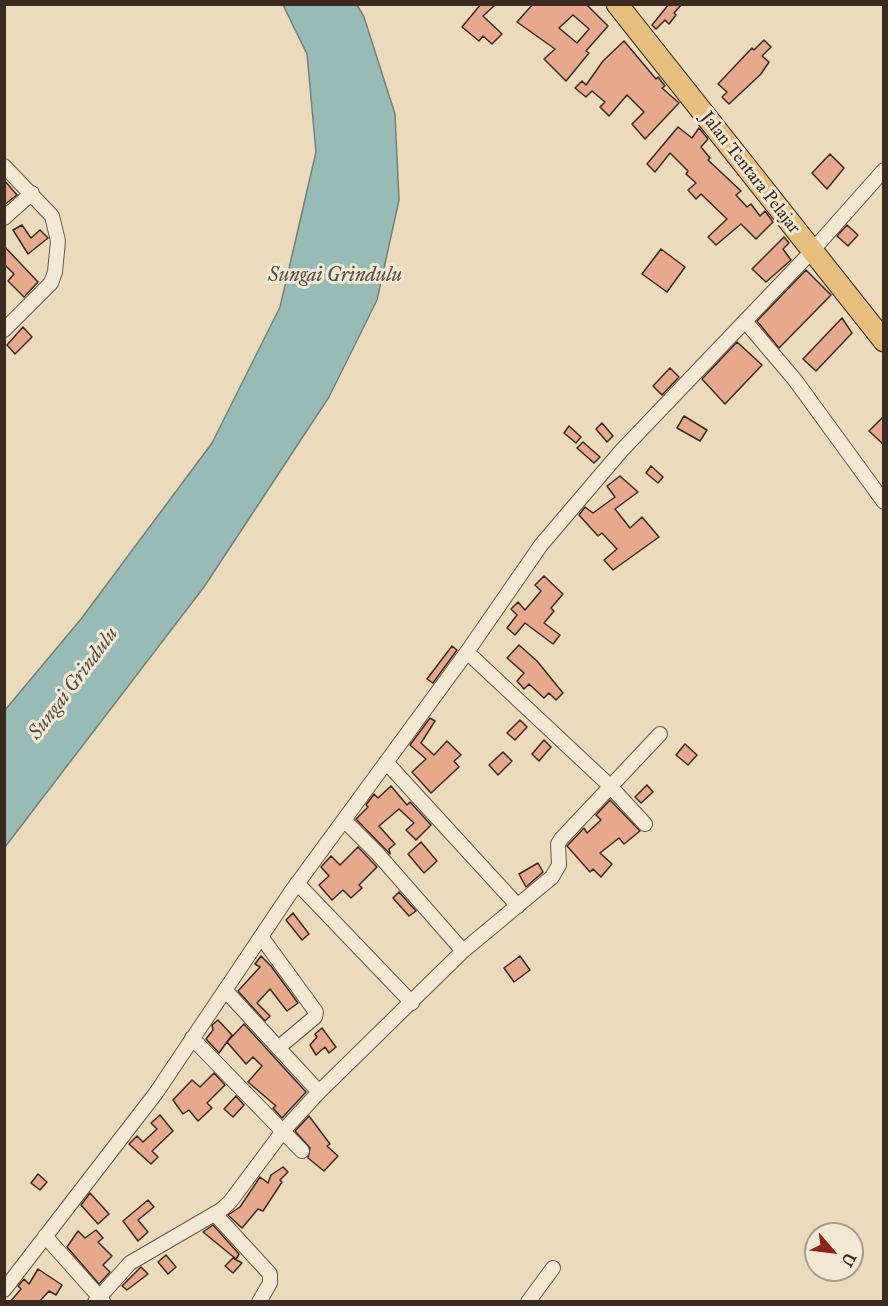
<!DOCTYPE html>
<html>
<head>
<meta charset="utf-8">
<style>
  body { margin:0 }
  #map { position:relative; width:888px; height:1306px; overflow:hidden; background:#ebdbbc; font-family:"IM FELL Great Primer",serif }
  canvas { display:block }
  .frame { position:absolute; inset:0; border:6px solid #3b2a1f; pointer-events:none }
  .north { position:absolute; left:804px; top:1222px; width:60px; height:60px; box-sizing:border-box; background:#f2e8d3; border:2px solid #a99c8b; border-radius:50%; rotate:118deg; font-size:16px; font-weight:700; line-height:24px; text-align:center; color:#3b2a1f }
  .north::after { content:''; display:block; margin:auto; width:21px; height:27px; background:#8f2418; clip-path:polygon(50% 0,100% 100%,50% 72%,0 100%) }
</style>
</head>
<body>
<div id="map">
<canvas width="888" height="1306"></canvas>
<div class="frame"></div>
<div class="north">U</div>
</div>
<script>
const c = document.querySelector('canvas').getContext('2d');
c.lineJoin = 'round';
function paint(path, color) { c.fillStyle = color; c.fill(path, 'evenodd'); }
const poly = rows => new Path2D(rows.map(r => 'M' + r).join(''));
function trace(path, color, width, dash) { c.strokeStyle = color; c.lineWidth = width; c.lineCap = dash ? 'butt' : 'round'; c.setLineDash(dash || []); c.stroke(path); }
function drawText(font, color, halo, rows, align = 'center') {
  c.font = font + ' "IM FELL Great Primer",serif'; c.lineWidth = 6; c.setLineDash([]); c.textBaseline = 'middle'; c.strokeStyle = halo; c.fillStyle = color; for (const [text, x, y, turn = 0] of rows) {
    c.save(); c.translate(x, y); c.rotate((+turn || 0) * Math.PI / 180); c.textAlign = isNaN(turn) ? turn : align; if (halo) c.strokeText(text, 0, 0); c.fillText(text, 0, 0); c.restore();
  }
}
const water = poly([
  [283,5,357,5,364,17,395,114,399,200,377,300,329,397,204,587,5,847,5,710,81,619,212,443,280,307,316,152,307,54,283,5]
]);
paint(water, '#99bbb5');
trace(water, '#738179', 1.5);
const building = poly([
  [481,4,496,4,483,16,502,34,492,44,483,36,479,41,462,27,481,4],
  [533,4,586,4,608,26,586,51,589,53,566,81,544,59,555,49,517,22,533,4],
  [573,15,589,29,577,43,559,28,573,15],
  [669,4,682,4,674,13,676,15,669,24,665,20,656,29,652,25,669,4],
  [764,40,771,47,762,56,769,62,761,74,729,104,722,97,727,92,718,84,752,48,754,50,764,40],
  [624,41,656,79,658,77,665,86,662,88,679,103,645,139,632,124,644,112,627,95,609,116,600,107,605,102,592,91,586,97,575,88,582,81,586,85,603,61,624,41],
  [678,127,692,138,699,128,708,139,701,147,710,158,708,160,741,191,736,195,747,207,751,204,760,216,765,211,773,222,756,239,741,224,716,245,708,237,727,219,701,194,696,199,688,190,696,183,686,174,688,171,670,153,655,172,647,164,678,127],
  [830,154,844,168,827,189,812,173,830,154],
  [4,180,17,195,4,205,4,180],
  [22,225,31,238,40,230,48,238,28,254,13,230,22,225],
  [847,225,858,235,848,246,837,236,847,225],
  [784,237,789,243,783,249,791,260,766,282,752,269,784,237],
  [4,246,38,282,24,297,8,281,14,274,4,264,4,246],
  [661,249,685,267,667,292,642,274,661,249],
  [806,270,831,295,779,348,757,321,806,270],
  [842,318,852,333,816,371,803,359,842,318],
  [23,327,32,337,15,354,7,345,23,327],
  [737,342,762,365,725,404,702,379,737,342],
  [670,368,679,377,662,395,653,386,670,368],
  [684,416,707,430,700,441,677,428,684,416],
  [884,416,884,445,869,431,884,416],
  [602,423,613,436,607,442,596,429,602,423],
  [569,426,581,437,576,443,564,433,569,426],
  [583,442,600,457,594,463,577,448,583,442],
  [651,466,663,477,658,483,646,473,651,466],
  [620,476,638,492,615,509,630,528,642,517,659,537,613,570,604,560,617,549,602,533,598,536,579,515,585,507,593,513,615,497,607,486,620,476],
  [544,576,563,594,551,608,554,611,544,623,560,635,553,644,525,623,515,635,507,628,517,615,511,609,518,602,525,610,541,591,535,585,544,576],
  [519,645,537,661,563,693,556,700,549,693,544,698,529,684,524,689,517,681,524,673,507,658,519,645],
  [452,646,457,650,433,683,427,679,452,646],
  [430,718,435,721,421,743,434,755,447,741,461,755,454,761,459,767,431,793,412,772,426,759,410,745,430,718],
  [520,720,527,727,515,740,507,733,520,720],
  [544,740,551,747,539,761,532,754,544,740],
  [685,744,697,755,688,765,676,755,685,744],
  [503,752,512,761,498,775,489,765,503,752],
  [647,785,653,792,641,803,635,797,647,785],
  [391,786,407,805,410,802,431,825,416,840,406,830,414,823,399,809,379,826,395,844,389,849,390,854,356,819,368,807,366,805,374,794,378,798,391,786],
  [610,800,640,831,624,844,619,838,600,853,612,864,601,877,593,869,590,872,567,846,584,828,587,833,601,820,596,815,610,800],
  [421,842,437,861,424,873,408,854,421,842],
  [358,847,377,867,359,885,362,888,351,898,343,890,332,900,319,885,329,876,321,867,331,856,340,865,358,847],
  [538,863,543,872,526,887,519,874,538,863],
  [399,892,416,911,409,916,393,898,399,892],
  [293,913,309,934,302,940,286,920,293,913],
  [261,956,271,966,298,1003,287,1011,270,989,257,1003,270,1016,265,1021,238,991,260,967,255,964,261,956],
  [520,956,530,970,514,982,504,968,520,956],
  [218,1020,232,1035,219,1053,206,1039,213,1030,212,1025,218,1020],
  [244,1024,306,1092,282,1118,273,1108,276,1106,248,1082,262,1066,253,1057,246,1064,227,1042,244,1024],
  [322,1028,336,1047,329,1053,325,1047,316,1055,310,1045,317,1037,315,1034,322,1028],
  [214,1073,225,1085,207,1103,212,1108,198,1121,189,1110,183,1114,173,1100,192,1080,200,1087,214,1073],
  [236,1096,244,1105,233,1117,224,1109,236,1096],
  [160,1115,173,1131,152,1151,158,1157,151,1164,129,1144,137,1136,143,1142,157,1129,151,1123,160,1115],
  [309,1116,330,1144,327,1146,338,1156,324,1171,308,1158,310,1148,295,1131,309,1116],
  [283,1167,288,1172,280,1180,282,1182,263,1211,258,1209,242,1228,228,1215,240,1207,260,1177,268,1183,271,1175,283,1167],
  [38,1174,47,1182,40,1190,31,1183,38,1174],
  [90,1193,109,1214,98,1224,81,1205,90,1193],
  [148,1200,154,1207,138,1220,148,1232,138,1241,123,1221,148,1200],
  [213,1225,239,1254,236,1259,203,1232,213,1225],
  [96,1230,103,1238,98,1242,112,1256,103,1265,110,1272,99,1284,67,1247,78,1231,85,1238,96,1230],
  [166,1255,176,1267,168,1274,158,1262,166,1255],
  [233,1258,242,1263,233,1273,225,1266,233,1258],
  [141,1267,148,1274,127,1290,122,1286,141,1267],
  [38,1269,62,1285,56,1295,49,1291,39,1302,10,1302,21,1289,18,1286,24,1279,29,1284,38,1269]
]);
paint(building, '#e7a98e');
trace(building, '#3b2a1f', 1.5);
const street = poly([
  [4,166,52,216,58,241,55,272,51,283,4,330],
  [4,218,32,193],
  [745,321,795,380,884,502],
  [467,652,609,785,645,824],
  [386,762,518,906],
  [344,820,377,853,463,951],
  [297,883,412,1003],
  [262,938,316,1012,315,1017,278,1048],
  [225,990,319,1092],
  [192,1038,302,1151],
  [215,1214,270,1274,270,1283,259,1302],
  [45,1236,103,1301],
  [4,1290,156,1093,291,892,467,652,541,545,622,450,812,251,884,170],
  [95,1302,130,1263,221,1210,230,1202,283,1131,319,1092,463,951,552,877,559,865,558,844,561,839,660,734],
  [528,1302,553,1268]
]);
const primary = poly([
  [617,4,884,341]
]);
trace(street, '#675646', 16);
trace(primary, '#3b2a1f', 23);
trace(street, '#f2e8d3', 14);
trace(primary, '#e6be7e', 21);
drawText('18px', '#3b2a1f', '#f2e8d3', [
  ["Jalan Tentara Pelajar",750,173,52]
]);
drawText('italic 20px', '#524e44', '#f2e8d3', [
  ["Sungai Grindulu",335,276],
  ["Sungai Grindulu",74,684,-53]
]);
</script>
</body>
</html>
